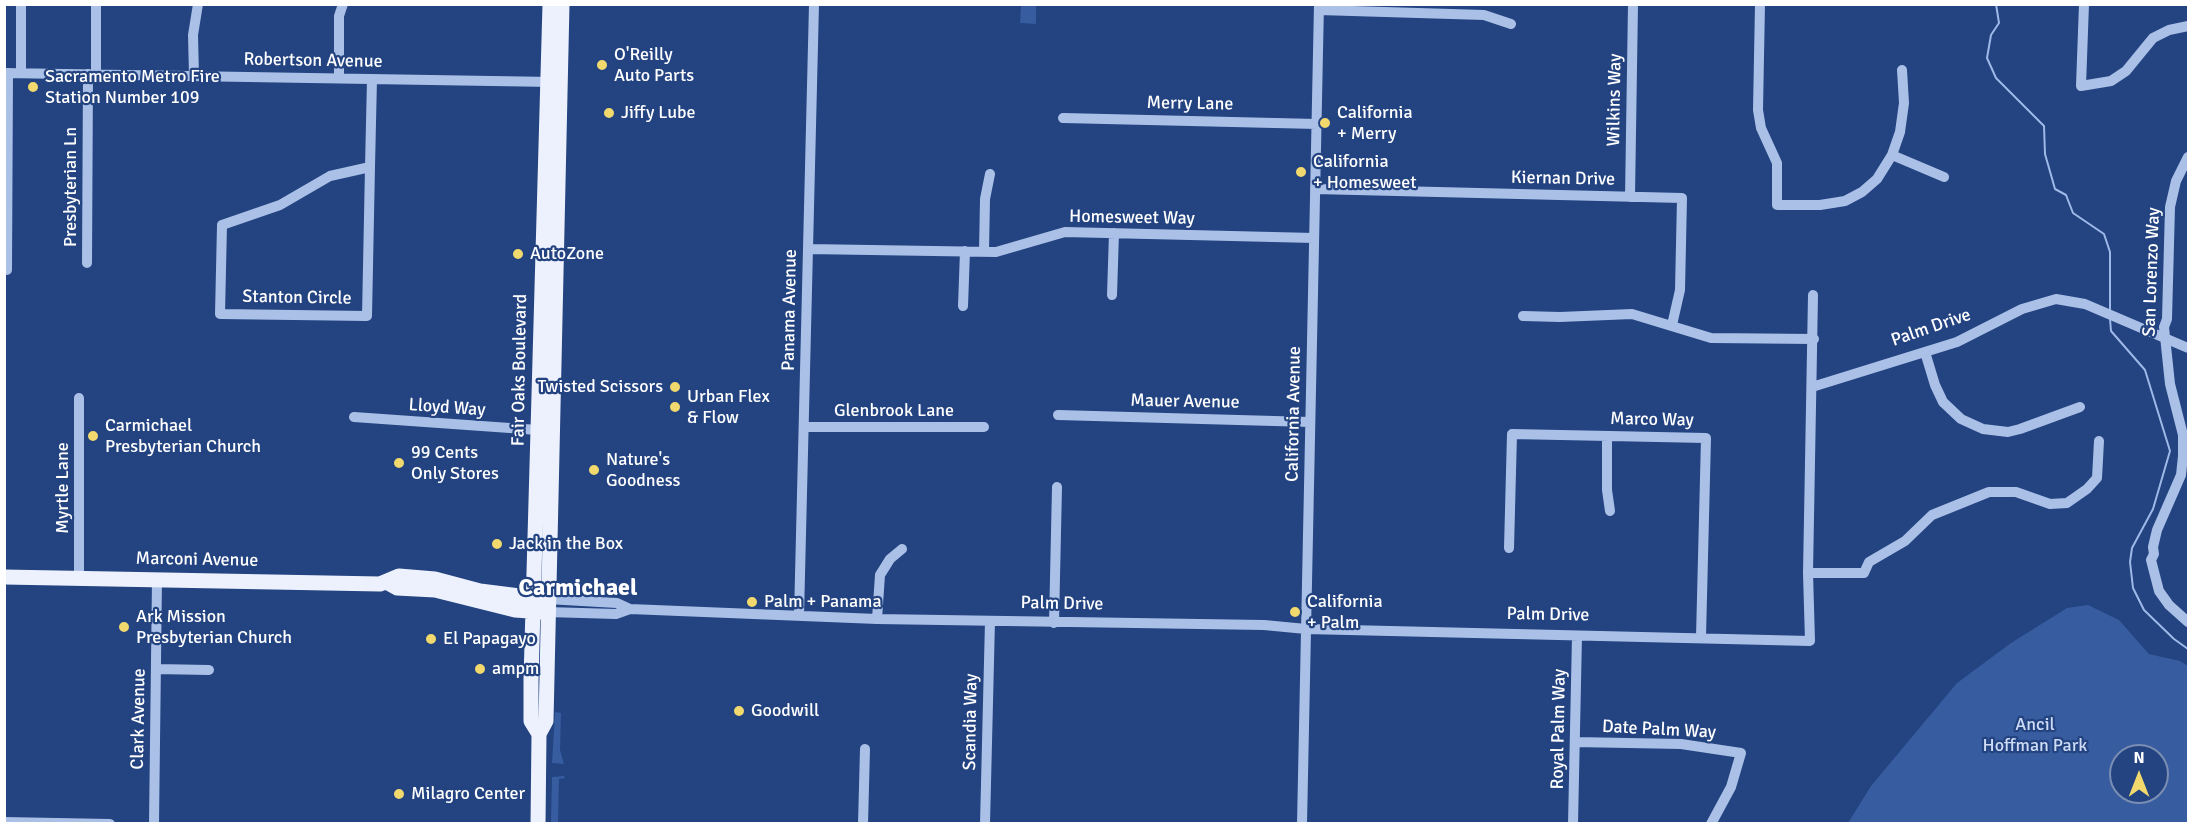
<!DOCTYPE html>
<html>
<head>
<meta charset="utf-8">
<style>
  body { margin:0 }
  #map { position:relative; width:2193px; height:828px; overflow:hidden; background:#234381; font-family:Signika,sans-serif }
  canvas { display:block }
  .frame { position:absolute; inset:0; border:6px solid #fff; pointer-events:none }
  .north { position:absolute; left:2109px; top:744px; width:60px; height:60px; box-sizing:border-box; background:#234381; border:2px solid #7b8eb3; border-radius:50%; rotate:0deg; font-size:16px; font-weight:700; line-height:24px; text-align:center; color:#fff }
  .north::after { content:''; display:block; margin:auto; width:21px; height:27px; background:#f2d96d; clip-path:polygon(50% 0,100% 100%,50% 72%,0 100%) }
</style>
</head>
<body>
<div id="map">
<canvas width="2193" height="828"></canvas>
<div class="frame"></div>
<div class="north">N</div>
</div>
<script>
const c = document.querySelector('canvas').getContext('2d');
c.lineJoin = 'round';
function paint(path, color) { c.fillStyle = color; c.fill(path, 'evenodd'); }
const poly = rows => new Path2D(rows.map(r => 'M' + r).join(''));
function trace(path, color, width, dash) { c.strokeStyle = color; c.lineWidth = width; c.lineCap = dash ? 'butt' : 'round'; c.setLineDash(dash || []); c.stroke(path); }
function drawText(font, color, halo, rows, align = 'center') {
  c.font = font + ' Signika,sans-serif'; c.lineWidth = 4.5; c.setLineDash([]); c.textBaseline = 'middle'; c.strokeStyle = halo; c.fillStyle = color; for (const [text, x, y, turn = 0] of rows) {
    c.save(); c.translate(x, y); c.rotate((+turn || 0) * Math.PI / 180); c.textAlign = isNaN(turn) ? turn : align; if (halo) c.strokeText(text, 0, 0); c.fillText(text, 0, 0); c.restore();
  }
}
paint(poly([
  [1021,5,1036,5,1036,24,1020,23],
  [2088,605,2119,620,2149,654,2180,661,2188,666,2188,823,1848,823,1871,786,1957,683,2011,643,2067,608],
  [2121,756,2157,756,2157,792,2121,792],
  [555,712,561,713,560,750,564,764,552,763],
  [564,776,565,778,559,779,558,823,551,823,552,777]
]), '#375c9f');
trace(poly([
  [1996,4,1999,23,1991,35,1987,58,1996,78,2044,126,2045,154,2055,189,2066,195,2073,213,2104,234,2110,252,2110,310],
  [2110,319,2111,331,2145,370,2170,451,2153,509,2132,548,2130,562,2133,588,2144,610,2174,639,2188,649]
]), '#9eb9e8', 2);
trace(poly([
  [1760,4,1758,110,1761,128,1777,163,1777,205,1820,205,1845,201,1862,192,1877,179,1892,155,1900,132,1904,103,1902,70],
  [2084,4,2081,86,2111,81,2126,71,2153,38,2169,30,2188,26],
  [1319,10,1484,15,1511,24],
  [4,73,553,82],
  [21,73,21,4],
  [96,74,96,4],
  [194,76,193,35,198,4],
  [339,78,339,16,343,4],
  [1063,118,1317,124],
  [1892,155,1944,177],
  [2188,157,2176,181,2170,207,2167,319,2164,327,2170,384,2183,435,2183,456,2181,475,2157,530,2153,547,2154,554,2151,560,2159,591,2169,605,2188,622],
  [370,167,367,316,220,314,222,225,280,205,330,176,370,167],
  [370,167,372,79],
  [1315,189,1682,198,1680,290,1672,325],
  [1630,197,1633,4],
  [808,249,996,252,1065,232,1314,238],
  [984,251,985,199,990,174],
  [87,263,88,74],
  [7,270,8,73],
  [1112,295,1114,233],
  [963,306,965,251],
  [1523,316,1560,317,1632,314,1711,338,1814,339],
  [1925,352,1935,385,1943,402,1961,419,1983,429,2008,432,2020,429,2080,407],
  [1812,387,1957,342,2022,309,2056,299,2085,304,2188,348],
  [1058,415,1310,422],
  [354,417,538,430],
  [804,427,984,427],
  [1607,436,1607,490,1610,511],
  [1509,548,1512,434,1706,438,1701,637],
  [1808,573,1864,573,1869,562,1905,541,1932,515,1989,492,2016,492,2050,504,2067,503,2087,489,2097,478,2099,441],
  [79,578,79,398],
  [547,599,617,603,630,609],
  [547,612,616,614,630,609,877,619,1264,625,1306,629,1810,641,1808,573,1813,295],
  [799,616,814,4],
  [877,619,880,575,890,559,902,549],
  [1054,623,1057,487],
  [156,669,209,670],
  [1575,742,1681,744,1741,753,1731,787,1711,824],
  [4,822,110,824],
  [154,824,157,579],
  [863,824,865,749],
  [985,824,990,621],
  [1302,824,1319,4],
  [1573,824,1577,636]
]), '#aac0e7', 10);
trace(poly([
  [4,577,380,584,399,576,435,579,480,591,543,599],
  [388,583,397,588,435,590,515,610,543,612],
  [539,734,531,721,531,679,550,4],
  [538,824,539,734,546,721,562,4]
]), '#ecf1fd', 15);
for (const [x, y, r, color] of [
  [602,65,6,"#f2d96d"],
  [33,87,6,"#f2d96d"],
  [609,113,6,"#f2d96d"],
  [1325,123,6,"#f2d96d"],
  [1301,172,6,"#f2d96d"],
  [518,254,6,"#f2d96d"],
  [675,387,6,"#f2d96d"],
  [675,407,6,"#f2d96d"],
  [93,436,6,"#f2d96d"],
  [399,463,6,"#f2d96d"],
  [594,470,6,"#f2d96d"],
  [497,544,6,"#f2d96d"],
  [752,602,6,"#f2d96d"],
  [1295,612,6,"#f2d96d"],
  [124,627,6,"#f2d96d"],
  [431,639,6,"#f2d96d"],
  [480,669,6,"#f2d96d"],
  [739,711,6,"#f2d96d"],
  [399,794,6,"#f2d96d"]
]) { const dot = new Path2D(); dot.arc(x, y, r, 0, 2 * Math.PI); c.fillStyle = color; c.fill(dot); trace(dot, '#234381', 2); }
drawText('18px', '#fff', '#234381', [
  ["O'Reilly",614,55],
  ["Auto Parts",614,76],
  ["Sacramento Metro Fire",45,77],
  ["Station Number 109",45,98],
  ["Jiffy Lube",621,113],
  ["California",1337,113],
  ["+ Merry",1337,134],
  ["California",1313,162],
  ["+ Homesweet",1313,183],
  ["AutoZone",530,254],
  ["Twisted Scissors",663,387,"right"],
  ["Urban Flex",687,397],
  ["& Flow",687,418],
  ["Carmichael",105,426],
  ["Presbyterian Church",105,447],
  ["99 Cents",411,453],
  ["Only Stores",411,474],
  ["Nature's",606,460],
  ["Goodness",606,481],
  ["Jack in the Box",509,544],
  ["Palm + Panama",764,602],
  ["California",1307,602],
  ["+ Palm",1307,623],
  ["Ark Mission",136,617],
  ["Presbyterian Church",136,638],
  ["El Papagayo",443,639],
  ["ampm",492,669],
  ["Goodwill",751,711],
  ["Milagro Center",411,794]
], 'left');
drawText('18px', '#fff', '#234381', [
  ["Robertson Avenue",313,61,1],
  ["Wilkins Way",1615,100,-89],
  ["Merry Lane",1190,104,1],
  ["Kiernan Drive",1563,179,1],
  ["Presbyterian Ln",71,187,-90],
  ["Homesweet Way",1132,218,1],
  ["San Lorenzo Way",2152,272,-88],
  ["Stanton Circle",297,298,1],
  ["Panama Avenue",790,310,-89],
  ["Palm Drive",1931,328,-19],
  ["Fair Oaks Boulevard",520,370,-89],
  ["Mauer Avenue",1185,402,1],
  ["Lloyd Way",447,408,4],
  ["Glenbrook Lane",894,411],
  ["California Avenue",1294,414,-89],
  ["Marco Way",1652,420,1],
  ["Myrtle Lane",63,488,-90],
  ["Marconi Avenue",197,560,1],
  ["Palm Drive",1062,604,1],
  ["Palm Drive",1548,615,1],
  ["Clark Avenue",139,719,-89],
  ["Scandia Way",971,722,-89],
  ["Royal Palm Way",1559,729,-89],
  ["Date Palm Way",1659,730,3]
]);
drawText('18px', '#cedcf6', '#234381', [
  ["Ancil",2035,725],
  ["Hoffman Park",2035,746]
]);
drawText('bold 24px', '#fff', '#234381', [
  ["Carmichael",578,589]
]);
</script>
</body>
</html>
